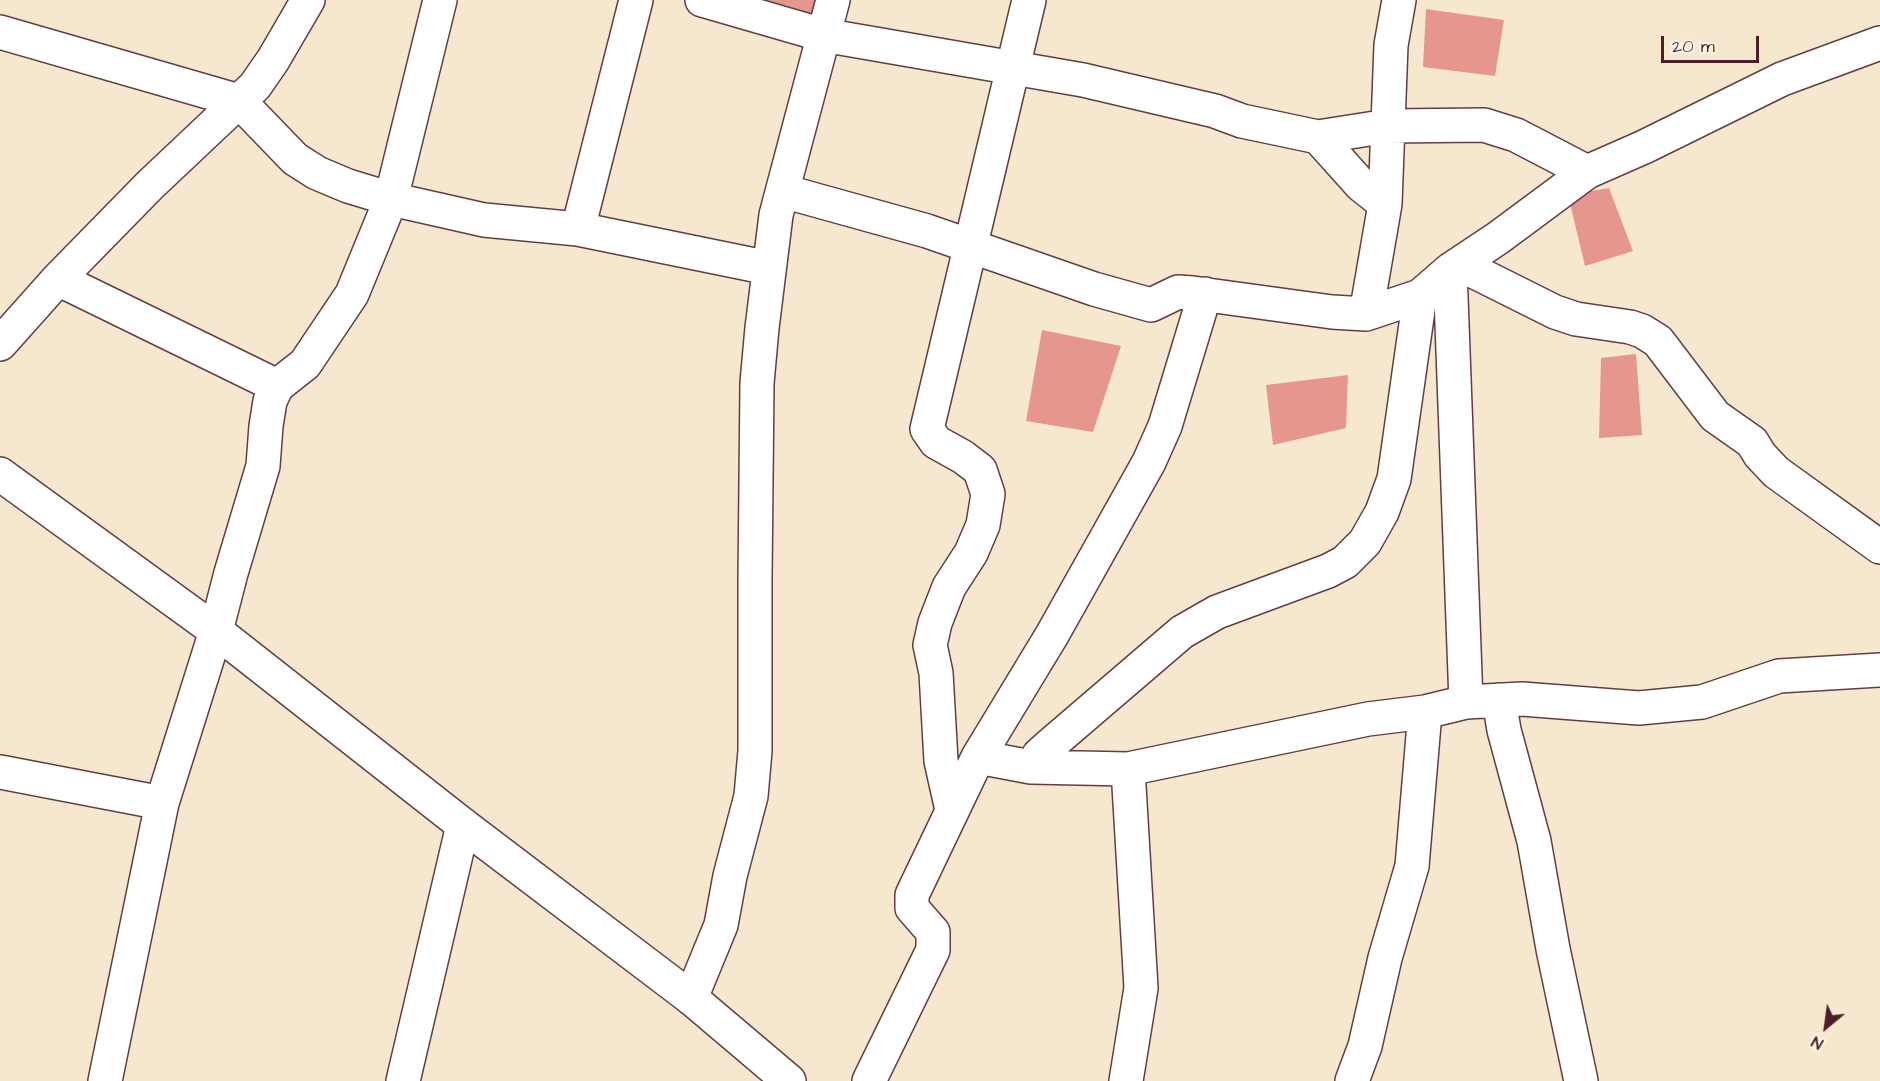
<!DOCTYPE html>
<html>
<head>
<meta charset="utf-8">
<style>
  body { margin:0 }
  #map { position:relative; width:1880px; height:1081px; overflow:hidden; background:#f6e8ce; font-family:"Architects Daughter",sans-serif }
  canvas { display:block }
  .north { position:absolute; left:1796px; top:997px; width:60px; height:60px; -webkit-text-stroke:4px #fcf5e5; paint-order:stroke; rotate:209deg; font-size:16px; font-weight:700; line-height:24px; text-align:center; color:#4a1f2b }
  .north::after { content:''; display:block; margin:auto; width:21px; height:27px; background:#4a1f2b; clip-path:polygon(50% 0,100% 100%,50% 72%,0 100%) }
  .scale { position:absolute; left:1661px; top:36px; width:98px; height:27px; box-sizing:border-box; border:3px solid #4a1f2b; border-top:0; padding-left:8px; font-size:18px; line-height:21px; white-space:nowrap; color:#4a1f2b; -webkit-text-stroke:4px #fcf5e5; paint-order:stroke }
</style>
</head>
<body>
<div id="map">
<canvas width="1880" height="1081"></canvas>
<div class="north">N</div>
<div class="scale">20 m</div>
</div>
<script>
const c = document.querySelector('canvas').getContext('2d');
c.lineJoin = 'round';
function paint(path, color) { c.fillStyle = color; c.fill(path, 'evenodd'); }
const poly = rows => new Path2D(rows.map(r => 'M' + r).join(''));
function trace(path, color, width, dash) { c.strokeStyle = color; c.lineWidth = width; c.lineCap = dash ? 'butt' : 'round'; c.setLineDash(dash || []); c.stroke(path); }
paint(poly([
  [750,0,816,0,810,22],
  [1426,9,1504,20,1495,76,1423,67],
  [1609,188,1633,251,1585,266,1568,195],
  [1042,330,1121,346,1093,432,1026,421],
  [1636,354,1642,435,1599,438,1601,358],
  [1348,375,1346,428,1273,445,1266,385]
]), '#e5978d');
const street = poly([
  [702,0,823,35,1083,80,1215,111,1242,121,1318,137,1388,126,1484,125,1516,135,1587,172],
  [0,32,239,101,295,159,317,173,348,186,391,199,484,220,578,229,769,268],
  [1318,137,1361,185,1385,204],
  [783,191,927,231,1094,289,1151,305,1178,292,1193,293,1332,312,1366,314,1420,296,1450,270,1498,238,1587,172,1644,147,1782,79,1880,43],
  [578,229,636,0],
  [1459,264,1555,312,1576,319,1630,327,1642,331,1658,341,1715,416,1752,442,1760,455,1776,472,1880,547],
  [1450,270,1466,702],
  [58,279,277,386],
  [1366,314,1385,204,1391,45,1399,0],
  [0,344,58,279,150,185,255,86,273,60,308,0],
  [1499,700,1504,730,1534,841,1553,949,1581,1081],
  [978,757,1031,767,1128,769,1368,719,1425,712,1466,702,1522,699,1639,708,1702,702,1779,676,1880,670],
  [1031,767,1039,755,1049,746,1182,632,1217,612,1328,571,1345,562,1365,542,1382,512,1394,479,1420,296],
  [0,772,162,803],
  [952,810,941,761,936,673,930,645,935,623,949,587,971,553,983,525,988,494,980,470,963,457,936,442,927,429,1029,0],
  [691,998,721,925,730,876,751,796,755,751,755,580,757,383,762,328,776,215,833,0],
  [105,1081,162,803,216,631,231,573,263,466,266,426,270,401,277,386,305,364,352,294,391,199,440,0],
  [403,1081,463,825],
  [869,1081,933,950,933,932,912,908,912,895,978,757,1052,635,1149,462,1165,426,1205,294],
  [1126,1081,1141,988,1128,769],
  [1352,1081,1365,1046,1385,958,1412,866,1425,712]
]);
const secondary = poly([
  [0,474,216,631,463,825,691,998,789,1081]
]);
trace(street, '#643d43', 36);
trace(secondary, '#643d43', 36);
trace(street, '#fff', 33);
trace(secondary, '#fff', 33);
</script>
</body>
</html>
